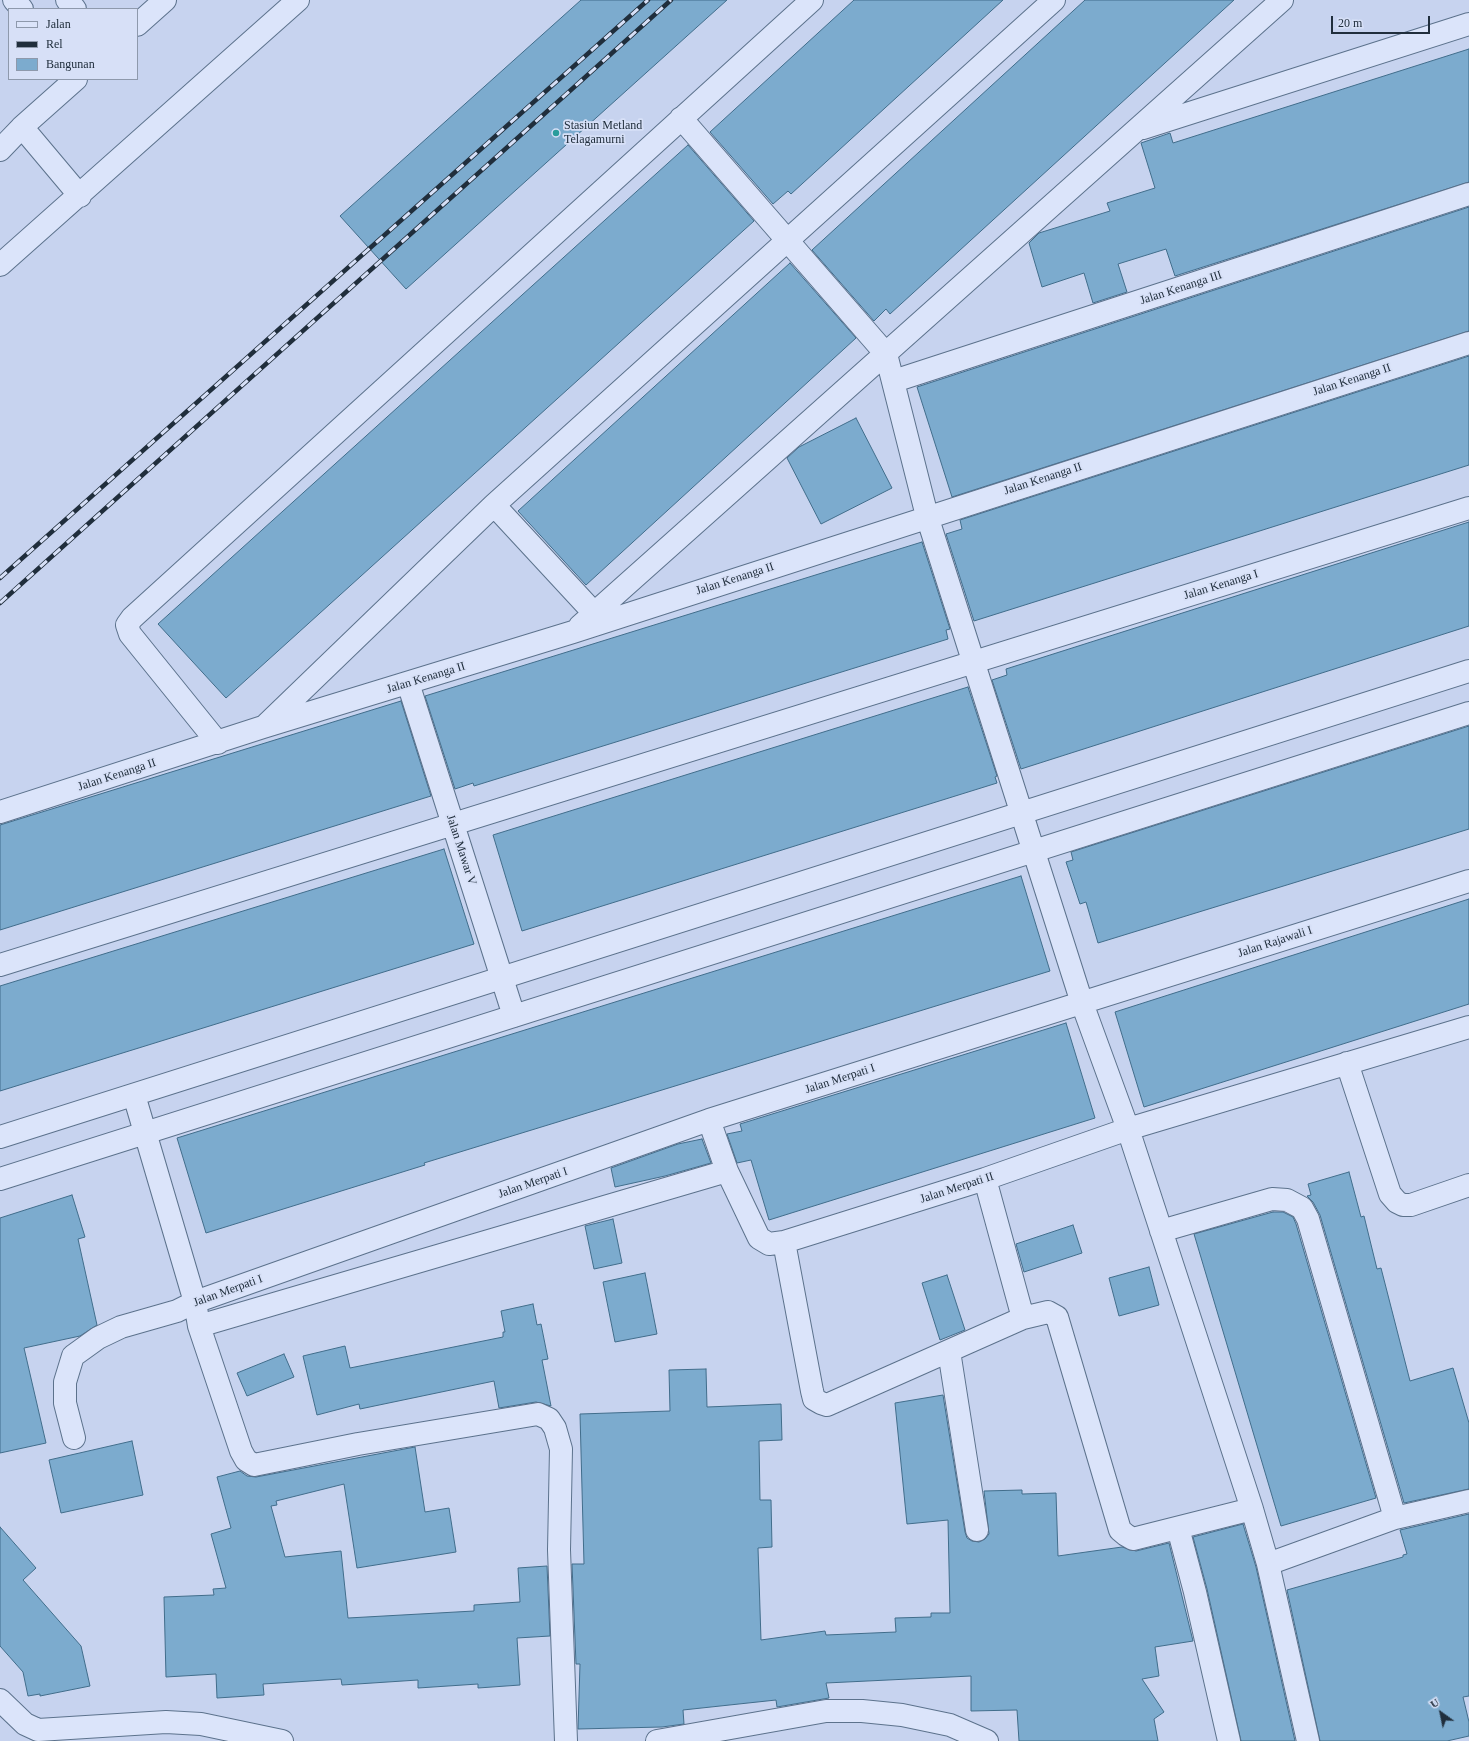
<!DOCTYPE html>
<html>
<head>
<meta charset="utf-8">
<style>
  body { margin:0 }
  #map { position:relative; width:1469px; height:1741px; overflow:hidden; background:#c7d3ef; font-family:Georgia,serif }
  canvas { display:block }
  .legend { position:absolute; left:8px; top:8px; width:130px; height:72px; box-sizing:border-box; background:#d7e0f7; border:1px solid #8e99ac; margin:0; padding:5px 7px; list-style:none; font-size:12px; color:#202e3c }
  .legend li { display:flex; align-items:center; gap:8px; height:20px }
  .legend b { width:20px; border:1px solid #8e99ac }
  .north { position:absolute; left:1421px; top:1693px; width:40px; height:40px; -webkit-text-stroke:3px #d7e0f7; paint-order:stroke; rotate:327deg; font-size:11px; font-weight:700; line-height:16px; text-align:center; color:#202e3c }
  .north::after { content:''; display:block; margin:auto; width:14px; height:18px; background:#202e3c; clip-path:polygon(50% 0,100% 100%,50% 72%,0 100%) }
  .scale { position:absolute; left:1331px; top:16px; width:99px; height:18px; box-sizing:border-box; border:2px solid #202e3c; border-top:0; padding-left:5px; font-size:12px; line-height:14px; white-space:nowrap; color:#202e3c; -webkit-text-stroke:3px #d7e0f7; paint-order:stroke }
</style>
</head>
<body>
<div id="map">
<canvas width="1469" height="1741"></canvas>
<ul class="legend">
<li><b style="height:5px;background:#dbe4fa"></b>Jalan</li>
<li><b style="height:5px;background:#202e3c"></b>Rel</li>
<li><b style="height:11px;background:#7cabce"></b>Bangunan</li>
</ul>
<div class="north">U</div>
<div class="scale">20 m</div>
</div>
<script>
const c = document.querySelector('canvas').getContext('2d');
c.lineJoin = 'round';
function paint(path, color) { c.fillStyle = color; c.fill(path, 'evenodd'); }
const poly = rows => new Path2D(rows.map(r => 'M' + r).join(''));
function trace(path, color, width, dash) { c.strokeStyle = color; c.lineWidth = width; c.lineCap = dash ? 'butt' : 'round'; c.setLineDash(dash || []); c.stroke(path); }
function drawText(font, color, halo, rows, align = 'center') {
  c.font = font + ' Georgia,serif'; c.lineWidth = 3.5; c.setLineDash([]); c.textBaseline = 'middle'; c.strokeStyle = halo; c.fillStyle = color; for (const [text, x, y, turn = 0] of rows) {
    c.save(); c.translate(x, y); c.rotate((+turn || 0) * Math.PI / 180); c.textAlign = isNaN(turn) ? turn : align; if (halo) c.strokeText(text, 0, 0); c.fillText(text, 0, 0); c.restore();
  }
}
const building = poly([
  [581,0,727,0,406,289,340,216,581,0],
  [854,0,1003,0,791,194,788,191,773,204,710,132,854,0],
  [1085,0,1234,0,890,314,886,309,874,321,812,250,1085,0],
  [1469,49,1469,182,1175,276,1166,249,1118,264,1127,292,1093,303,1084,273,1042,287,1029,243,1039,233,1110,211,1107,203,1155,188,1141,143,1170,133,1173,143,1469,49],
  [688,145,754,221,226,698,158,624,688,145],
  [1469,207,1469,331,952,497,917,387,1469,207],
  [790,263,856,338,586,585,518,511,790,263],
  [1469,356,1469,465,974,621,946,534,962,529,960,520,1469,356],
  [856,418,892,488,821,524,787,458,799,447,856,418],
  [1469,522,1469,626,1021,769,992,680,1007,675,1006,669,1469,522],
  [922,542,950,629,946,630,948,639,474,786,473,783,455,789,425,696,922,542],
  [968,687,997,776,995,777,997,783,522,931,493,835,968,687],
  [401,701,431,796,0,930,0,825,401,701],
  [1469,726,1469,829,1098,943,1086,902,1080,904,1066,862,1073,860,1071,852,1469,726],
  [444,849,474,944,0,1091,0,986,444,849],
  [1021,876,1050,971,424,1163,425,1165,206,1233,177,1138,1021,876],
  [1469,899,1469,1004,1144,1107,1115,1012,1469,899],
  [1066,1023,1095,1118,769,1220,751,1160,737,1163,727,1134,742,1131,740,1124,1066,1023],
  [702,1139,711,1163,665,1176,615,1187,611,1168,678,1144,702,1139],
  [1349,1172,1361,1217,1364,1216,1377,1269,1381,1268,1410,1381,1453,1368,1469,1423,1469,1489,1404,1503,1320,1215,1313,1202,1307,1196,1311,1195,1308,1184,1349,1172],
  [72,1195,85,1237,78,1239,97,1325,80,1336,24,1348,46,1443,0,1453,0,1218,72,1195],
  [1273,1212,1283,1212,1293,1217,1296,1224,1376,1498,1281,1526,1194,1234,1273,1212],
  [613,1219,622,1263,594,1269,585,1226,613,1219],
  [1073,1225,1082,1253,1024,1272,1016,1244,1073,1225],
  [1149,1267,1159,1305,1119,1316,1109,1278,1149,1267],
  [645,1273,657,1334,615,1342,603,1282,645,1273],
  [947,1275,965,1330,940,1340,922,1283,947,1275],
  [533,1304,537,1325,541,1324,548,1359,542,1360,551,1406,536,1402,499,1408,494,1381,360,1409,359,1404,317,1415,303,1356,345,1346,350,1368,503,1337,503,1332,505,1332,501,1311,533,1304],
  [284,1354,294,1377,247,1396,237,1373,284,1354],
  [706,1369,707,1407,781,1404,782,1440,759,1441,760,1500,771,1500,772,1547,758,1548,761,1640,825,1631,826,1635,896,1632,895,1618,931,1617,931,1613,950,1613,948,1520,907,1524,895,1403,943,1395,965,1532,967,1538,972,1541,979,1542,985,1539,989,1534,984,1491,1022,1490,1022,1494,1056,1493,1058,1556,1122,1547,1136,1551,1169,1543,1193,1641,1155,1647,1159,1676,1142,1679,1164,1712,1154,1719,1158,1741,1019,1741,1017,1710,971,1711,971,1676,826,1683,829,1698,777,1707,776,1700,683,1710,684,1724,662,1727,578,1729,580,1664,576,1664,572,1564,584,1564,580,1414,670,1411,669,1370,706,1369],
  [132,1441,143,1495,61,1513,49,1460,132,1441],
  [415,1447,425,1512,449,1508,456,1552,357,1568,344,1484,276,1501,277,1505,271,1506,285,1557,341,1551,348,1618,474,1611,474,1605,520,1602,518,1568,547,1566,550,1636,517,1638,520,1685,478,1688,478,1684,418,1688,418,1680,342,1685,341,1679,263,1684,264,1695,217,1698,216,1674,166,1677,164,1597,214,1595,213,1589,226,1588,211,1534,231,1528,217,1477,240,1471,247,1476,256,1477,415,1447],
  [1469,1514,1469,1696,1463,1697,1469,1722,1469,1736,1447,1741,1320,1741,1287,1590,1403,1557,1403,1555,1407,1554,1400,1530,1469,1514],
  [1243,1524,1256,1567,1295,1741,1241,1741,1207,1589,1193,1537,1243,1524],
  [0,1527,36,1568,23,1580,81,1646,90,1686,40,1696,40,1694,28,1696,23,1672,0,1646,0,1527]
]);
paint(building, '#7cabce');
trace(building, '#416d8b', 1);
const minor = poly([
  [14,0,22,9],
  [67,0,75,9],
  [137,25,165,0],
  [681,118,886,354,927,516,1082,1003,1128,1129,1252,1509,1268,1564,1308,1741],
  [22,127,80,196],
  [1143,128,1469,24],
  [0,150,22,127,76,79],
  [0,265,298,0],
  [894,381,1469,194],
  [494,505,594,613],
  [580,626,1282,0],
  [408,683,514,1016],
  [266,725,494,505,1054,0],
  [218,743,130,634,127,625,132,618,812,0],
  [0,812,263,727,573,632,1469,343],
  [0,965,1469,508],
  [1347,1063,1390,1194,1397,1202,1403,1205,1411,1205,1469,1185],
  [134,1095,195,1302,199,1326,241,1451,246,1460,254,1465,358,1444,538,1414,549,1419,555,1428,561,1449,559,1550,566,1741],
  [709,1120,727,1171,759,1238,769,1244,784,1242,812,1391,814,1399,821,1403,827,1405,1023,1318,985,1179],
  [0,1137,1469,671],
  [0,1179,1469,713],
  [1161,1231,1272,1199,1287,1200,1302,1208,1308,1219,1395,1518],
  [784,1242,985,1179,1128,1129,1469,1027],
  [1023,1318,1048,1312,1057,1317,1120,1530,1126,1535,1133,1539,1252,1509],
  [199,1326,727,1171],
  [949,1351,977,1530],
  [74,1438,65,1403,65,1382,73,1356,98,1338,121,1327,177,1311,195,1302,709,1120,1469,881],
  [1178,1528,1195,1592,1229,1741],
  [1268,1564,1395,1518,1469,1501],
  [0,1700,25,1724,38,1730,166,1722,201,1724,282,1741],
  [657,1741,826,1711,862,1711,902,1715,950,1725,987,1741]
]);
trace(minor, '#5c728c', 24);
trace(minor, '#dbe4fa', 22);
const rail = poly([
  [0,578,648,0],
  [0,603,671,0]
]);
trace(rail, '#202e3c', 4.5);
trace(rail, '#d7e0f7', 3, [9]);
for (const [x, y, r, color] of [
  [556,133,4,"#2a9c9c"]
]) { const dot = new Path2D(); dot.arc(x, y, r, 0, 2 * Math.PI); c.fillStyle = color; c.fill(dot); trace(dot, '#d7e0f7', 1.5); }
drawText('12px', '#202e3c', '#d7e0f7', [
  ["Stasiun Metland",564,126],
  ["Telagamurni",564,140]
], 'left');
drawText('12px', '#202e3c', '#d7e0f7', [
  ["Jalan Kenanga III",1181,288,-18],
  ["Jalan Kenanga II",1352,380,-18],
  ["Jalan Kenanga II",1043,479,-18],
  ["Jalan Kenanga II",735,579,-18],
  ["Jalan Kenanga I",1221,585,-17],
  ["Jalan Kenanga II",426,678,-17],
  ["Jalan Kenanga II",117,775,-18],
  ["Jalan Mawar V",461,850,72],
  ["Jalan Rajawali I",1275,942,-18],
  ["Jalan Merpati I",840,1079,-18],
  ["Jalan Merpati I",533,1183,-19],
  ["Jalan Merpati II",957,1188,-18],
  ["Jalan Merpati I",228,1291,-20]
]);
</script>
</body>
</html>
